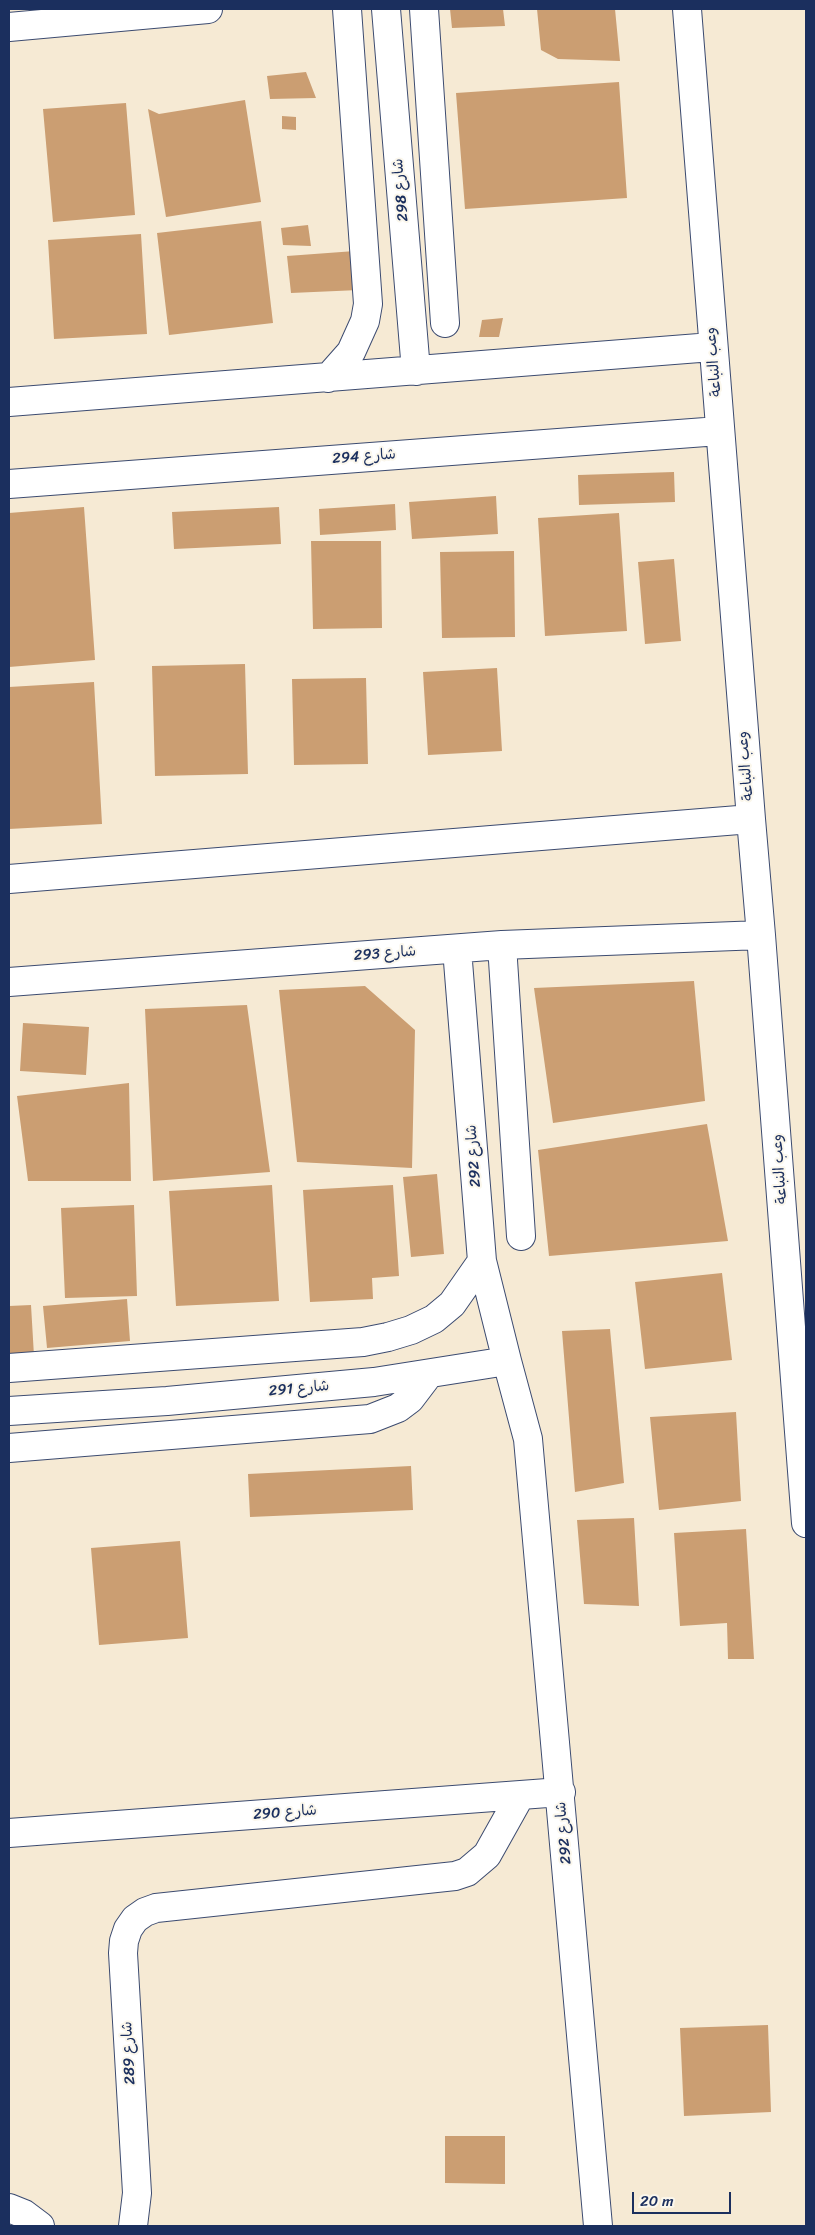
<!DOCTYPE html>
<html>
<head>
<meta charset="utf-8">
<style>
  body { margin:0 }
  #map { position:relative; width:815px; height:2235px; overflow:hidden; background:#f6ead4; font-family:Sriracha,sans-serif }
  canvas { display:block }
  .frame { position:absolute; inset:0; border:10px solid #1b2f5e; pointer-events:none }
  .scale { position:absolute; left:632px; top:2192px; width:99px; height:22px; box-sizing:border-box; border:2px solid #1b2f5e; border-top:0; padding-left:6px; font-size:15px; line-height:18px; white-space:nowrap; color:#1b2f5e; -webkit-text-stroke:4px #fbf7ec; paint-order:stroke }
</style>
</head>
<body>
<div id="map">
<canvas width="815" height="2235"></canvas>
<div class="frame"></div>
<div class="scale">20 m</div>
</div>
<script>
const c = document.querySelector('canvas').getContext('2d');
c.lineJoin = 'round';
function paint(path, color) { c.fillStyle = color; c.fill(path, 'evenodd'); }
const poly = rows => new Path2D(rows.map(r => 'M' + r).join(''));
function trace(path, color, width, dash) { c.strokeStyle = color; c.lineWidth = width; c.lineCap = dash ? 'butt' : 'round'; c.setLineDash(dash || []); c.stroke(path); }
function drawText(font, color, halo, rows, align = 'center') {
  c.font = font + ' Sriracha,"Playpen Sans Arabic",sans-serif'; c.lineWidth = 4; c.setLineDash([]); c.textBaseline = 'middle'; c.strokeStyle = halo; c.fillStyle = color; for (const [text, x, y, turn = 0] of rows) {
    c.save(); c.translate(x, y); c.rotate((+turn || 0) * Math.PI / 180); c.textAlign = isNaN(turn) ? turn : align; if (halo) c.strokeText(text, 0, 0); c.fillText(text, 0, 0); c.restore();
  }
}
paint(poly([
  [450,9,503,9,505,26,452,28],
  [537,9,615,9,620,61,558,59,541,50],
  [306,72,316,98,270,99,267,76],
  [619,82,627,198,465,209,456,93],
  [245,100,261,202,166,217,148,109,159,114],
  [126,103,135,215,53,222,43,109],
  [282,116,296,117,296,130,282,129],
  [261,221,273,323,169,335,157,233],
  [308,225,311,246,283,245,281,228],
  [141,234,147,334,54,339,48,240],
  [355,251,359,290,291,293,287,256],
  [503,318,499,337,479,337,482,320],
  [674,472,675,502,579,505,578,475],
  [496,496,498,534,412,539,409,502],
  [395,504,396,530,320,535,319,509],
  [84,507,95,660,9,667,9,513],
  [279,507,281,544,174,549,172,512],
  [619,513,627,631,545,636,538,518],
  [311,541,381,541,382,628,313,629],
  [514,551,515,637,442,638,440,552],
  [674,559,681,641,645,644,638,562],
  [245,664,248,774,155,776,152,666],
  [497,668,502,751,428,755,423,672],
  [366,678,368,764,294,765,292,679],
  [94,682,102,824,9,829,9,687],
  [694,981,705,1101,553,1123,534,988],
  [365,986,415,1030,412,1168,297,1162,279,990],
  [247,1005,270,1172,153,1181,145,1009],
  [23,1023,89,1027,86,1075,20,1071],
  [129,1083,131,1181,28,1181,17,1096],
  [707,1124,728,1241,549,1256,538,1150],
  [437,1174,444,1254,411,1257,403,1177],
  [272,1185,279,1301,176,1306,169,1191],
  [393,1185,399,1276,372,1278,373,1299,310,1302,303,1190],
  [134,1205,137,1296,65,1298,61,1208],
  [722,1273,732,1360,645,1369,635,1282],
  [127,1299,130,1341,47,1348,43,1306],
  [31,1305,34,1356,9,1357,9,1306],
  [610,1329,624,1483,575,1492,562,1331],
  [736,1412,741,1501,659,1510,650,1417],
  [411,1466,413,1510,250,1517,248,1474],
  [634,1518,639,1606,584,1604,577,1520],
  [746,1529,754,1659,728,1659,727,1623,680,1626,674,1533],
  [180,1541,188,1638,99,1645,91,1548],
  [768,2025,771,2112,684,2116,680,2028],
  [445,2136,505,2136,505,2184,445,2183]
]), '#cb9e72');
const minor = poly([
  [386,9,416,371],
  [424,9,445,323],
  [687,9,751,819,761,935,806,1523],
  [9,27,208,9],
  [328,378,351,352,365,321,368,304,347,9],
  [9,402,712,347],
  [9,484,719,431],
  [9,879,751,819],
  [502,945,521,1236],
  [457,949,482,1261,507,1361],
  [9,982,502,945,761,935],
  [9,1368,363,1342,388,1337,411,1330,434,1319,452,1304,482,1261],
  [9,1411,167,1401,374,1382,507,1361,528,1439,598,2226],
  [9,1448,370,1419,398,1408,410,1399,429,1374],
  [9,1833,561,1792],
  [9,2208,24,2214,40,2226],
  [133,2226,137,2193,123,1953,124,1941,128,1929,135,1919,145,1912,156,1908,455,1876,467,1872,487,1855,520,1796]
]);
trace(minor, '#3c4b70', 30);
trace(minor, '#fff', 28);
drawText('15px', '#1b2f5e', '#fbf7ec', [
  ["شارع 298",401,190,-95],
  ["وعب النباعة",714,362,-95],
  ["شارع 294",364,457,-4],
  ["وعب النباعة",746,766,-95],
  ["شارع 293",385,954,-4],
  ["شارع 292",474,1156,-94],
  ["وعب النباعة",780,1169,-94],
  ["شارع 291",299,1389,-5],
  ["شارع 290",285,1813,-4],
  ["شارع 292",564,1833,-95],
  ["شارع 289",129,2053,-93]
]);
</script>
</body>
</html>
